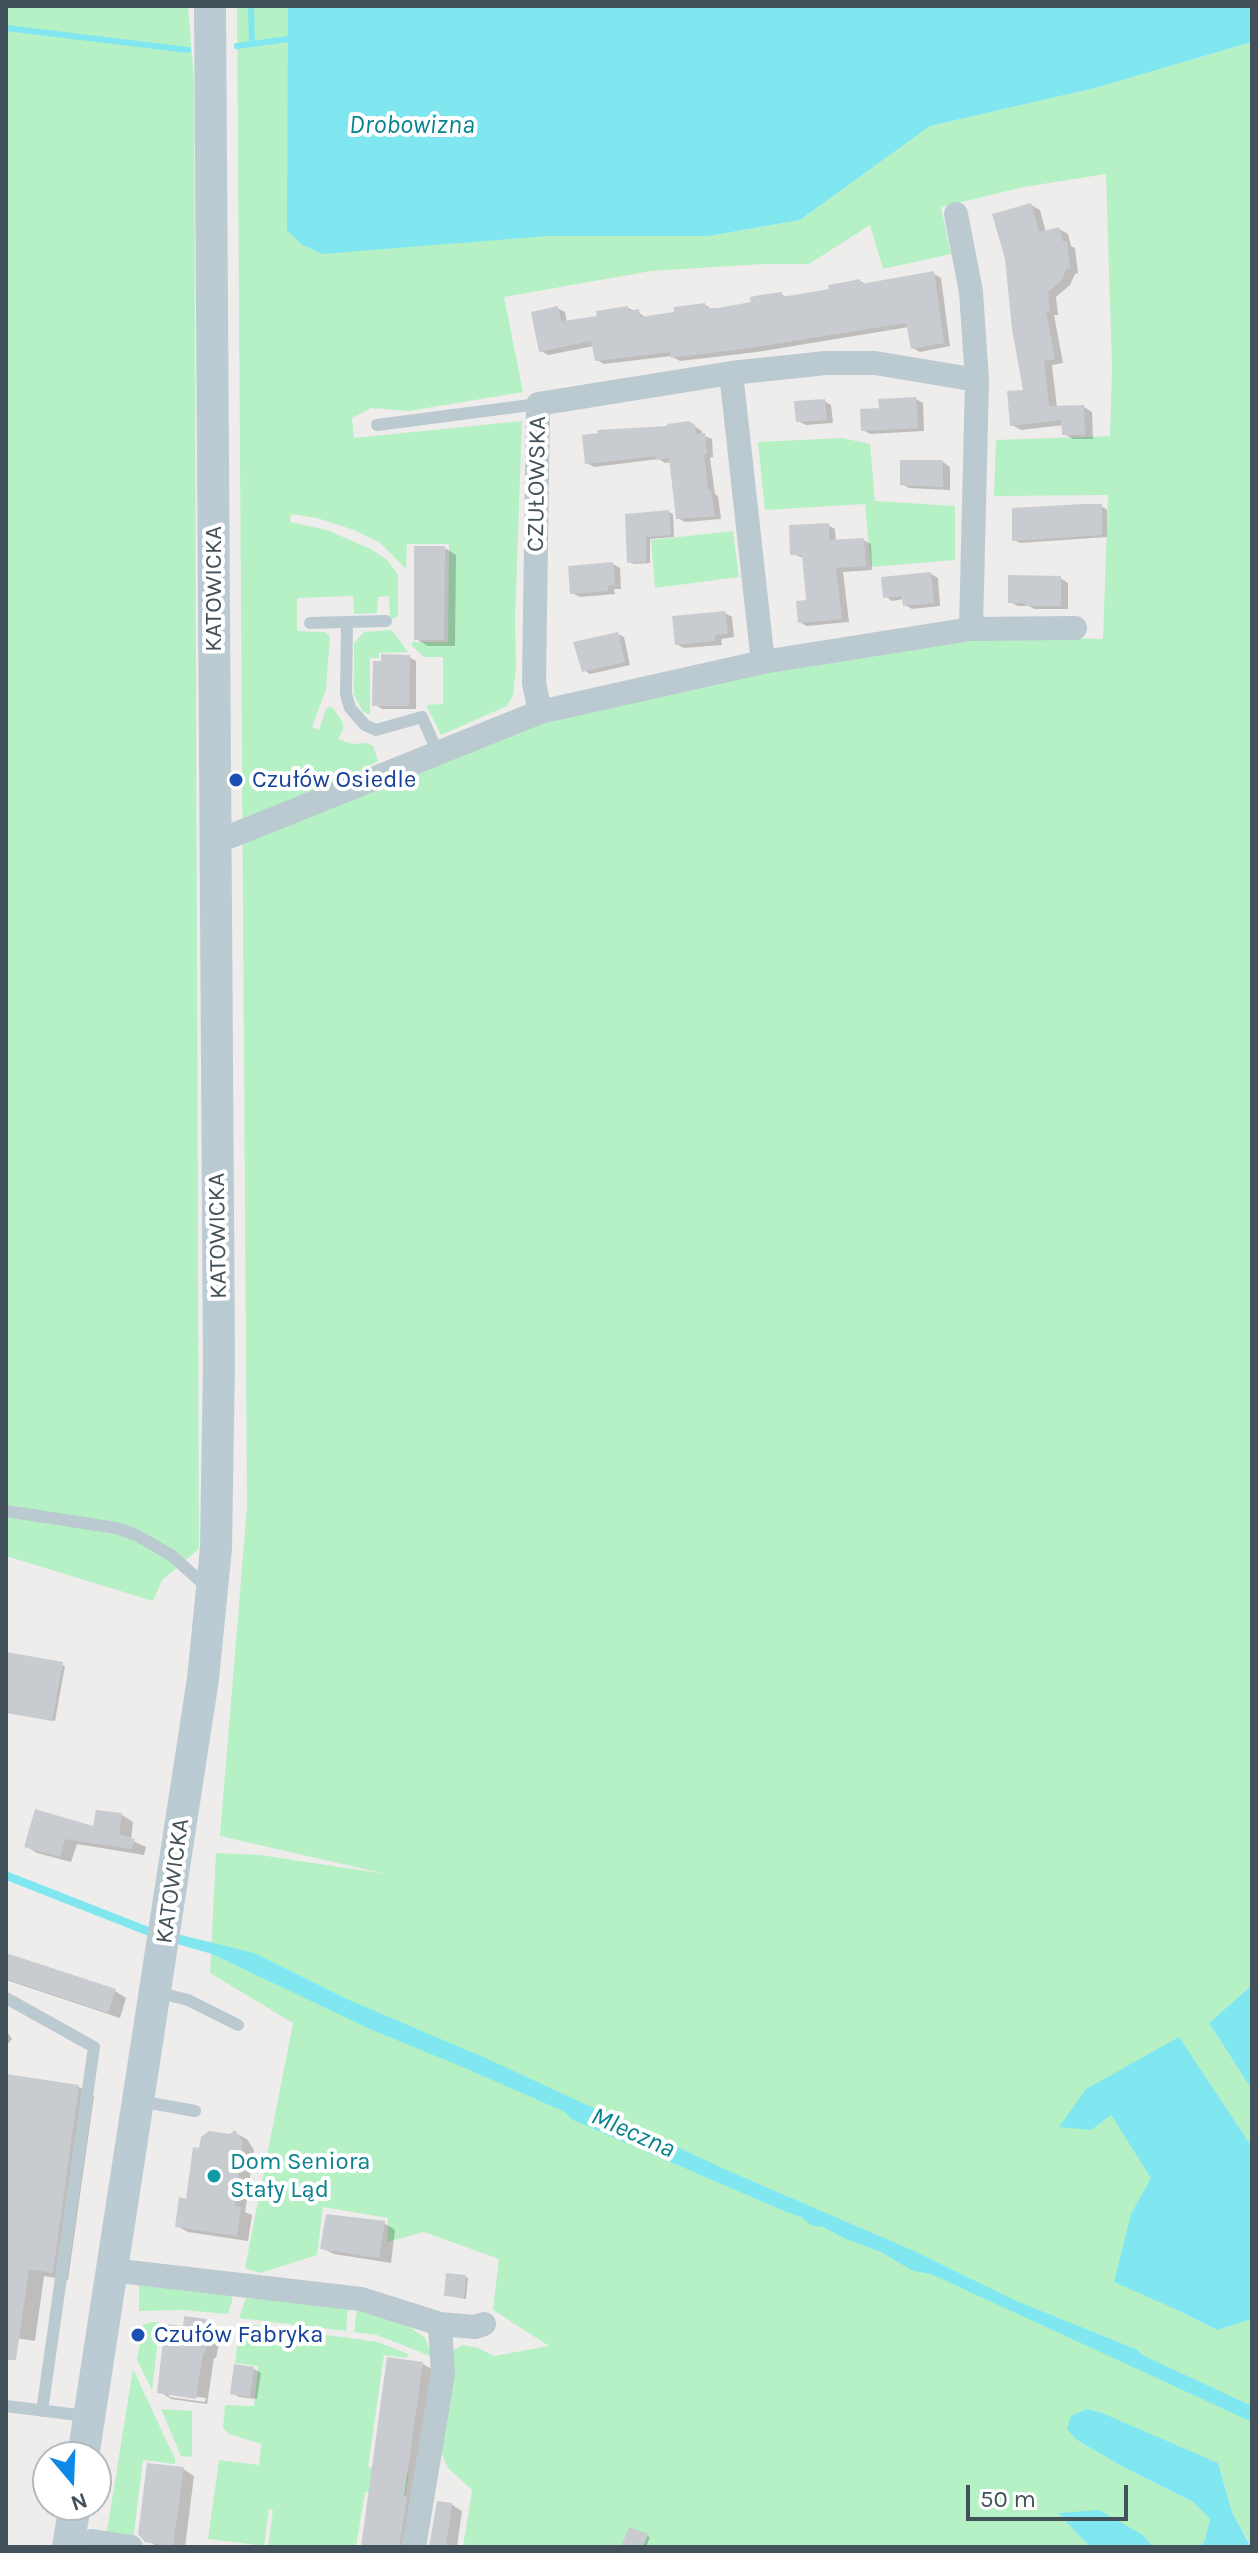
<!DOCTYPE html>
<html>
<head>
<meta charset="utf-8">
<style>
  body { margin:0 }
  #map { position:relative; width:1258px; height:2553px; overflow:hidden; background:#efecec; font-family:Karla,sans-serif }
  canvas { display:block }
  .frame { position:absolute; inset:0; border:8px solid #43525a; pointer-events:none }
  .north { position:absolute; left:32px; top:2441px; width:80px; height:80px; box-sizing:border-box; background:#fff; border:2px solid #b4babd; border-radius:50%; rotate:161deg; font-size:22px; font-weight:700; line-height:32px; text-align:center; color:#43525a }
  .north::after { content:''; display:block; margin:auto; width:28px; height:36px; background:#0e88e7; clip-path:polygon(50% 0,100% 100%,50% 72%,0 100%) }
  .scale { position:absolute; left:966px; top:2485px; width:162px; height:36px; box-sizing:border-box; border:4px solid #43525a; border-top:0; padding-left:10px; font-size:24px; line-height:28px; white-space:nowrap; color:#43525a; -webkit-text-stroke:6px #fff; paint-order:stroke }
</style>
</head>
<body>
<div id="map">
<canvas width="1258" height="2553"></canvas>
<div class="frame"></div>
<div class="north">N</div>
<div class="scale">50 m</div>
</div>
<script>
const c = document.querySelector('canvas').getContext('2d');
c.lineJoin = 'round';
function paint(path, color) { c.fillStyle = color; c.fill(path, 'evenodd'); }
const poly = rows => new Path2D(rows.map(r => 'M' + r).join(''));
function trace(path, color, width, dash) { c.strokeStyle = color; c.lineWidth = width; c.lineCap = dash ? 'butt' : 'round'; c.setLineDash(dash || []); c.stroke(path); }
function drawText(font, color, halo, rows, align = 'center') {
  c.font = font + ' Karla,sans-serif'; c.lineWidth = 8; c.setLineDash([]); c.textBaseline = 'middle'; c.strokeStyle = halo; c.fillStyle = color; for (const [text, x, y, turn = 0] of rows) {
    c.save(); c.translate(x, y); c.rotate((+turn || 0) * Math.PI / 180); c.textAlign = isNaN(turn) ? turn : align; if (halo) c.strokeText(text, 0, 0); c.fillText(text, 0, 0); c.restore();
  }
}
paint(poly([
  [6,6,188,6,194,80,199,1549,162,1580,153,1601,6,1556],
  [237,6,288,6,548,236,709,236,800,220,930,126,1095,88,1252,42,1252,1985,1209,2023,1252,2090,1252,2147,1179,2038,1111,2115,1152,2178,1131,2214,1175,2309,1216,2330,1252,2319,1252,2547,1232,2512,1218,2463,1077,2440,1125,2468,1193,2502,1210,2519,1205,2540,1200,2547,1153,2547,1143,2535,1059,2514,1090,2547,463,2547,472,2490,447,2467,441,2452,454,2350,463,2345,478,2348,494,2356,549,2346,493,2310,499,2259,424,2232,387,2242,388,2218,323,2207,317,2255,260,2273,245,2268,293,2023,210,1973,216,1853,260,1855,386,1874,220,1836,247,1507],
  [1106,174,1112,368,1110,436,996,440,994,496,1108,495,1103,639,1025,637,968,640,766,670,538,725,366,790,360,770,378,761,373,746,367,743,352,744,338,739,343,730,343,723,334,709,330,706,326,709,319,730,312,727,326,689,330,636,325,632,297,631,297,598,353,596,354,614,377,613,378,597,389,596,390,619,395,618,398,615,398,575,387,560,371,549,327,530,290,522,291,514,317,518,354,530,379,542,406,569,407,544,449,544,448,642,412,642,412,646,424,657,443,657,443,704,426,705,441,735,507,706,513,695,516,669,515,620,522,421,354,438,352,418,371,408,409,411,523,392,504,297,651,271,763,264,809,264,870,225,883,269,951,254,941,207,1024,187],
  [620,2121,666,2141,726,2185,648,2151],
  [842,438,870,444,875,501,955,506,955,560,871,567,865,504,765,510,758,442],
  [733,531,739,577,655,588,651,540],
  [392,630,408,652,379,653,379,658,370,658,370,715,363,712,354,695,354,643,364,632],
  [139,2279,232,2290,232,2301,228,2314,183,2310,139,2311],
  [246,2298,348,2306,346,2331,239,2318],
  [357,2309,402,2321,425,2338,433,2357,377,2335,354,2332],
  [152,2322,160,2322,152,2390,137,2360,143,2325],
  [240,2323,378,2342,408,2354,407,2358,384,2355,368,2467,409,2473,405,2497,365,2492,356,2547,268,2547,273,2510,269,2509,264,2546,208,2539,219,2460,259,2465,261,2444,229,2434,223,2428,225,2405,254,2406,258,2366,235,2363],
  [133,2369,175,2459,175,2464,143,2460,133,2541,106,2537],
  [161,2409,192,2411,192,2457,181,2456]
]), '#b6f1c5');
paint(poly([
  [288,6,1252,6,1252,42,1095,88,930,126,800,220,709,236,548,236,322,254,301,244,287,230],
  [6,1871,149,1927,254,1953,349,2000,490,2060,731,2172,914,2251,1014,2300,1138,2350,1142,2355,1252,2406,1252,2422,931,2274,913,2271,881,2252,846,2239,823,2227,812,2226,801,2217,784,2211,573,2120,563,2111,460,2066,372,2030,212,1954,146,1935,6,1880],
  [1252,1985,1252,2090,1209,2023],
  [1179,2037,1252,2147,1252,2319,1217,2330,1175,2309,1114,2282,1131,2214,1151,2178,1111,2115,1091,2130,1059,2127,1086,2089],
  [1087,2409,1102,2413,1218,2463,1232,2512,1251,2547,1200,2547,1205,2540,1210,2519,1193,2502,1125,2468,1077,2440,1067,2429,1071,2416],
  [1099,2510,1143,2535,1153,2547,1090,2547,1058,2513]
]), '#80e7f1');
paint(poly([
  [1031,205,1040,210,1046,233,1059,229,1068,234,1071,246,1075,248,1078,273,1075,274,1070,285,1056,297,1058,315,1054,315,1063,363,1052,365,1057,408,1084,407,1092,412,1093,439,1073,439,1064,434,1064,425,1021,430,1012,425,1025,391],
  [934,274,941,278,950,346,920,352,913,348,909,327,757,352,680,361,671,356,604,364,597,360,594,346,548,355,541,351,557,308,565,312,567,323,599,317,628,308,638,312,646,318,676,314,705,305,712,309,753,304,781,294,788,298,832,291,860,281,867,285],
  [916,399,923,403,924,431,870,434,863,430,881,410],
  [824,401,831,405,833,423,806,425,798,421],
  [689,423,702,431,702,435,712,439,713,457,710,458,715,494,718,496,721,519,685,522,678,518,671,462,665,463,659,459,594,467,587,463,669,427],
  [943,462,950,467,950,490,909,488,902,484],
  [1101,506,1107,510,1107,537,1020,543,1014,540],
  [669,512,673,514,674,537,650,539,650,563,634,564,629,562,627,515],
  [828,525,835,529,836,542,863,540,871,544,872,570,843,572,849,622,807,626,799,622,808,602,804,558,792,554],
  [445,548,456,555,455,646,428,646,416,639],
  [613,564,620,568,621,589,614,589,615,594,580,597,572,593],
  [931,574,938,578,940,606,912,609,905,605,904,599,892,601,885,596],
  [1060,578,1068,583,1068,609,1034,609,1029,606,1018,606,1010,602],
  [725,613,732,617,734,637,721,639,722,645,684,648,676,644],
  [618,634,624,637,630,665,590,674,584,670],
  [409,657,416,661,416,709,382,709,374,704],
  [6,1654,65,1666,55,1721,6,1712],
  [97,1812,122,1815,133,1822,131,1840,146,1847,144,1855,77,1844,71,1862,37,1853,26,1846,95,1829],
  [6,1955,115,1991,126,1998,120,2018,6,1980],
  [6,2030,12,2039,6,2046],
  [6,2076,79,2087,94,2096,68,2280,44,2276,35,2341,10,2337,6,2367],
  [235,2133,247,2139,254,2150,245,2212,252,2215,248,2241,188,2232,177,2226,188,2201,231,2136],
  [384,2223,395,2230,391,2263,334,2254,322,2248],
  [466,2277,468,2278,466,2299,449,2296],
  [206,2321,218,2328,217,2337,220,2339,216,2358,214,2358,207,2404,171,2399,160,2392,184,2329],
  [169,2393,206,2398,205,2402,169,2397],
  [423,2364,433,2370,410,2547,363,2547],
  [254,2369,261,2373,257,2399,239,2397,232,2393],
  [183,2469,194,2476,185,2547,158,2547,146,2540],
  [451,2504,462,2511,457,2547,430,2547],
  [647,2536,650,2537,646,2547,627,2547]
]), '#0003');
trace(poly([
  [251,6,252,44],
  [6,28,188,50],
  [237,46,288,39]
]), '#80e7f1', 6);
paint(poly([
  [1031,203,1039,232,1059,227,1063,242,1067,241,1070,268,1066,269,1062,280,1048,292,1050,311,1046,311,1055,359,1044,361,1049,406,1084,405,1085,435,1062,435,1061,420,1010,426,1007,391,1023,390,1012,329,1005,259,992,214],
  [934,271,944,343,911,349,906,323,749,348,671,358,670,352,595,361,591,341,539,352,531,312,558,306,561,321,563,321,597,316,596,311,628,306,629,311,639,309,640,317,674,312,674,307,705,303,706,308,718,308,751,302,750,297,766,294,782,292,782,297,829,289,828,285,845,282,860,279,861,284],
  [916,397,918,428,861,431,860,409,879,408,878,399],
  [825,399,827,420,796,422,794,401],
  [689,421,695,425,696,434,705,433,707,454,704,455,708,490,711,490,715,516,676,519,669,458,656,460,655,456,585,464,582,435,598,433,597,430,667,426,667,424],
  [900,460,943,460,943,487,900,485],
  [1083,504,1102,504,1102,535,1012,541,1012,508],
  [669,510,671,535,646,537,646,562,627,563,625,514],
  [829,523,829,540,864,538,866,566,836,568,842,619,798,623,796,601,806,600,802,555,790,555,789,525],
  [414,546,445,546,444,640,414,640],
  [613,562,615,585,608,586,608,591,570,594,568,566],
  [931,572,934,603,903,606,902,596,883,598,881,577],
  [1008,575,1061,576,1061,606,1025,606,1024,603,1008,603],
  [725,611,728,634,715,635,715,641,675,645,672,616],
  [618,632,625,662,582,672,573,642],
  [381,654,410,655,409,706,372,706,373,661,381,661],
  [6,1652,63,1662,52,1721,6,1713],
  [35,1809,93,1826,96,1810,122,1813,119,1834,135,1839,132,1849,65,1839,60,1857,24,1847],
  [6,1953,116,1989,108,2013,6,1979],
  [6,2074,79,2085,53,2273,29,2269,16,2360,6,2360],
  [235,2130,243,2142,234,2206,241,2207,237,2236,175,2227,179,2197,186,2199,193,2147,199,2148,201,2137,209,2131,230,2134],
  [326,2214,385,2221,379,2258,320,2249],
  [446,2273,466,2275,464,2298,444,2296],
  [184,2316,207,2319,206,2330,209,2330,205,2353,203,2353,196,2399,157,2393,165,2324,183,2326],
  [387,2357,423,2362,404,2496,407,2497,399,2547,361,2547],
  [234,2364,254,2367,250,2397,230,2394],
  [147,2463,184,2467,173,2546,145,2542,138,2534],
  [437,2501,452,2503,446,2547,429,2547],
  [629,2527,648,2534,643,2547,621,2547]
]), '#c8ccd1');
trace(poly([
  [377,425,538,404],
  [347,622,386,621],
  [310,623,347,622,346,694,350,708,365,725,376,730,422,717,438,753],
  [6,1511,116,1528,136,1535,171,1555,207,1587],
  [156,1992,188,2000,238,2025],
  [6,1998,94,2047,42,2411],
  [139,2101,195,2111],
  [6,2406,86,2416]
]), '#bbc9d0', 12);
trace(poly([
  [956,214,971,292,977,380,971,629],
  [731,373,763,662],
  [540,712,534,683,538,404,731,373,826,363,875,363,977,380],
  [215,841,231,836,540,712,763,662,971,629,1075,628],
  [111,2270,361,2299,440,2324,475,2327,484,2324],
  [92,2541,131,2547],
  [414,2547,443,2374,440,2324]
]), '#bbc9d0', 24);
trace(poly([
  [83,2457,203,1679,216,1548,219,1361,210,6],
  [68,2547,75,2505]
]), '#bbcbd4', 32);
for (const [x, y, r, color] of [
  [236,780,8,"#1a4fb4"],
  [214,2176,8,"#0f9aa8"],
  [138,2335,8,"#1a4fb4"]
]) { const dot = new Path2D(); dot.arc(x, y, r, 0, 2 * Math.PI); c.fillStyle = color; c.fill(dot); trace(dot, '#fff', 3); }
drawText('24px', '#43525a', '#fff', [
  ["CZUŁOWSKA",537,484,-89],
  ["KATOWICKA",214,589,-90],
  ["KATOWICKA",218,1236,-91],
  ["KATOWICKA",173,1881,-82]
]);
drawText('24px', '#164399', '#fff', [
  ["Czułów Osiedle",252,780],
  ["Czułów Fabryka",154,2335]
], 'left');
drawText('24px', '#0d838f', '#fff', [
  ["Dom Seniora",230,2162],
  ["Stały Ląd",230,2190]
], 'left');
drawText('italic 26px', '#07838e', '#fff', [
  ["Drobowizna",412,126],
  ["Mleczna",633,2133,24]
]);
</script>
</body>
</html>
